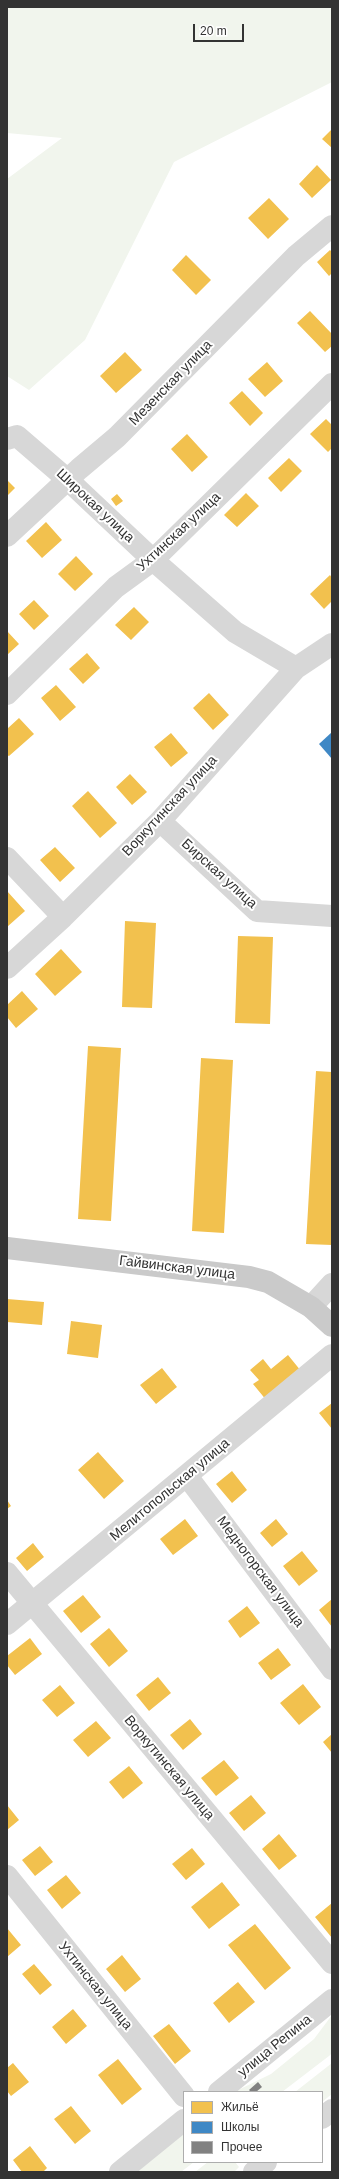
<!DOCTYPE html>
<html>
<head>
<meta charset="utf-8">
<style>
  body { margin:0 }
  #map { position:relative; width:339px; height:2179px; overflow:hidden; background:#fff; font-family:Helvetica,sans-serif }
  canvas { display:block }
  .frame { position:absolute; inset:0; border:8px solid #333; pointer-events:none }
  .legend { position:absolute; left:183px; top:2091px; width:140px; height:72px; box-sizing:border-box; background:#fff; border:1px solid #adadad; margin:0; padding:5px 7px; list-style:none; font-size:12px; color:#333 }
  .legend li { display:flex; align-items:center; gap:8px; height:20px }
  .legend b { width:20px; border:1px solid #adadad }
  .scale { position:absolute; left:193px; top:24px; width:51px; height:18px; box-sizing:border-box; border:2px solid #333; border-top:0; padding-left:5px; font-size:12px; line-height:14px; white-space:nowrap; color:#333; -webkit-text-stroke:3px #fff; paint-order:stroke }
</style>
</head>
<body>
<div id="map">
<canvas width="339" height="2179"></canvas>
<div class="frame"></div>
<ul class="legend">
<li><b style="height:11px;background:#f2c14e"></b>Жильё</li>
<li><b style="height:11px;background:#3f88c5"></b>Школы</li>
<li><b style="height:11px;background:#818181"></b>Прочее</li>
</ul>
<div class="scale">20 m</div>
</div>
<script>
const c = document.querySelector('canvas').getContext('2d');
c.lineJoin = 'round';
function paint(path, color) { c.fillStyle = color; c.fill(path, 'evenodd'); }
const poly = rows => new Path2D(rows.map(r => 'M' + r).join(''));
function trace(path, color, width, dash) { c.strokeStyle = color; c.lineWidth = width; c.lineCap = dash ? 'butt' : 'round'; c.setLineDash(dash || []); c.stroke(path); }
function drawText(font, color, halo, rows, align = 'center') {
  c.font = font + ' Helvetica,sans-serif'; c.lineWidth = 4; c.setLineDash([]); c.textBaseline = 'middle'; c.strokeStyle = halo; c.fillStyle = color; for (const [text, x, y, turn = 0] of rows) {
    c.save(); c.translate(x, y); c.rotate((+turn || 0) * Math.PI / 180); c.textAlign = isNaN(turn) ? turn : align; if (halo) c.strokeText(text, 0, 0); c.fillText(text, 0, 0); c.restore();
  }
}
paint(poly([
  [7,7,332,7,332,82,174,162,85,340,29,390,7,376,7,179,62,138,7,133],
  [332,2015,332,2053,329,2056,282,2092,234,2092,271,2074,314,2039],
  [332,2063,332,2094,322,2102,322,2092,295,2092],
  [184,2132,184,2162,194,2162,181,2172,136,2172],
  [208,2162,235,2162,239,2167,234,2172,195,2172]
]), '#f1f5ed');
paint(poly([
  [332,129,332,148,322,139],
  [317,165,331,180,312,198,299,184],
  [269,198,289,219,268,239,248,218],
  [330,250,332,252,332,273,329,276,317,262],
  [186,255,211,280,196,295,172,270],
  [310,311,332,334,332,346,325,352,297,323],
  [125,352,142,370,116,393,100,376],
  [267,362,283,381,265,397,248,379],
  [242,391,263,413,250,426,229,403],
  [326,419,332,425,332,448,328,452,310,434],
  [187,434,208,457,192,472,171,449],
  [289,458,302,471,281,492,268,478],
  [7,480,15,488,7,496],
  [246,493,259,506,237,527,224,515],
  [117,494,123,501,116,506,111,499],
  [46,522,62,540,42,558,26,541],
  [76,556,93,574,75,591,58,574],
  [330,575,332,578,332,601,324,609,310,594],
  [34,600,49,616,34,630,19,614],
  [134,607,149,622,131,640,115,625],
  [7,631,19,644,7,655],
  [87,653,100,668,83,684,69,669],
  [56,685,76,707,60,721,41,698],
  [209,693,229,715,213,730,193,708],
  [19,718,34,734,9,756,7,755,7,729],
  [171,733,188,753,171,767,154,747],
  [130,774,147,792,132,805,116,787],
  [88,791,117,823,100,838,72,806],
  [55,847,75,868,60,882,40,860],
  [7,891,25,911,7,927],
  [125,921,156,923,152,1008,122,1007],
  [238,936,273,937,270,1024,235,1023],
  [61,949,82,972,55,996,35,974],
  [22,991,38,1009,16,1028,7,1017,7,1005],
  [88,1046,121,1048,111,1221,78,1219],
  [201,1058,233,1060,224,1233,192,1231],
  [316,1071,332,1072,332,1245,306,1244],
  [7,1299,44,1302,42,1325,7,1322],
  [71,1321,102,1325,98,1358,67,1354],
  [288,1355,301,1371,267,1401,253,1384,259,1380,250,1370,263,1359,271,1369],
  [162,1368,177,1387,156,1404,140,1385],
  [332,1403,332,1429,319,1413],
  [98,1452,124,1481,104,1499,78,1470],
  [232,1471,247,1490,232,1503,216,1484],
  [7,1500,11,1506,7,1509],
  [185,1519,198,1536,173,1555,160,1539],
  [276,1519,288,1534,272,1547,260,1533],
  [33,1543,44,1557,27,1571,16,1558],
  [302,1551,318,1571,299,1586,283,1566],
  [83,1595,101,1617,81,1633,63,1611],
  [332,1599,332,1627,319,1610],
  [247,1606,260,1623,240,1638,228,1621],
  [109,1628,128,1651,109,1667,90,1644],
  [30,1638,42,1654,15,1675,7,1665,7,1656],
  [278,1648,291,1665,271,1680,258,1663],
  [158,1677,171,1693,149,1711,136,1695],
  [303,1684,321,1707,299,1725,280,1703],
  [60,1685,75,1703,57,1717,42,1700],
  [190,1719,202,1734,183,1750,170,1735],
  [96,1721,111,1738,88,1757,73,1740],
  [332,1734,332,1753,323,1742],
  [224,1760,239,1778,216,1796,201,1778],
  [129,1766,143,1783,123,1799,109,1782],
  [251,1795,266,1813,244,1831,229,1813],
  [7,1805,19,1820,7,1830],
  [279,1834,297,1856,279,1870,262,1849],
  [40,1846,53,1862,35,1876,22,1860],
  [192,1848,205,1864,186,1880,172,1864],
  [66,1875,81,1893,62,1909,47,1890],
  [222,1882,240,1905,209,1929,191,1907],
  [332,1903,332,1938,315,1917],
  [255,1924,291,1968,265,1990,228,1945],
  [7,1928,21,1945,7,1957],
  [122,1955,141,1979,125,1992,106,1969],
  [34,1964,52,1985,40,1995,22,1974],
  [238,1982,255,2002,229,2023,213,2003],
  [73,2009,87,2026,66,2044,52,2027],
  [169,2024,191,2051,175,2064,153,2036],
  [118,2059,142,2089,122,2105,98,2075],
  [13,2063,29,2082,11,2096,7,2091,7,2068],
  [71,2106,91,2131,75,2144,54,2119],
  [30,2146,47,2168,43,2172,22,2172,13,2160]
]), '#f2c14e');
paint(poly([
  [332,732,332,759,319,744]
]), '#3f88c5');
paint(poly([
  [258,2082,262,2087,256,2092,251,2092,249,2090]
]), '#818181');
trace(poly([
  [7,439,17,436,68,480,153,560,235,632,296,668],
  [7,536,79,469,117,437,296,256,332,226],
  [7,694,116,587,153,560,332,384],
  [160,821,257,911,332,916],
  [7,858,63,917],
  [7,968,63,917,160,821,296,668,332,644],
  [311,1307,332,1284],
  [187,1476,332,1669],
  [7,1573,332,1963],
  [7,1624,332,1355],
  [7,1876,184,2096],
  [219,2092,332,2000],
  [322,2118,332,2110],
  [120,2172,184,2120],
  [254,2172,266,2162]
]), '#d7d7d7', 22);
trace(poly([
  [7,1248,249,1277,268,1282,311,1307,332,1326]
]), '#cacaca', 22);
drawText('14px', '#333', '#fff', [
  ["Мезенская улица",171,383,-46],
  ["Широкая улица",95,506,43],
  ["Ухтинская улица",179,532,-43],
  ["Воркутинская улица",170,806,-47],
  ["Бирская улица",219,874,42],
  ["Гайвинская улица",177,1268,7],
  ["Мелитопольская улица",170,1490,-40],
  ["Медногорская улица",260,1572,53],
  ["Воркутинская улица",169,1768,50],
  ["Ухтинская улица",95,1986,51],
  ["улица Репина",275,2046,-39]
]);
</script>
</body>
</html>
